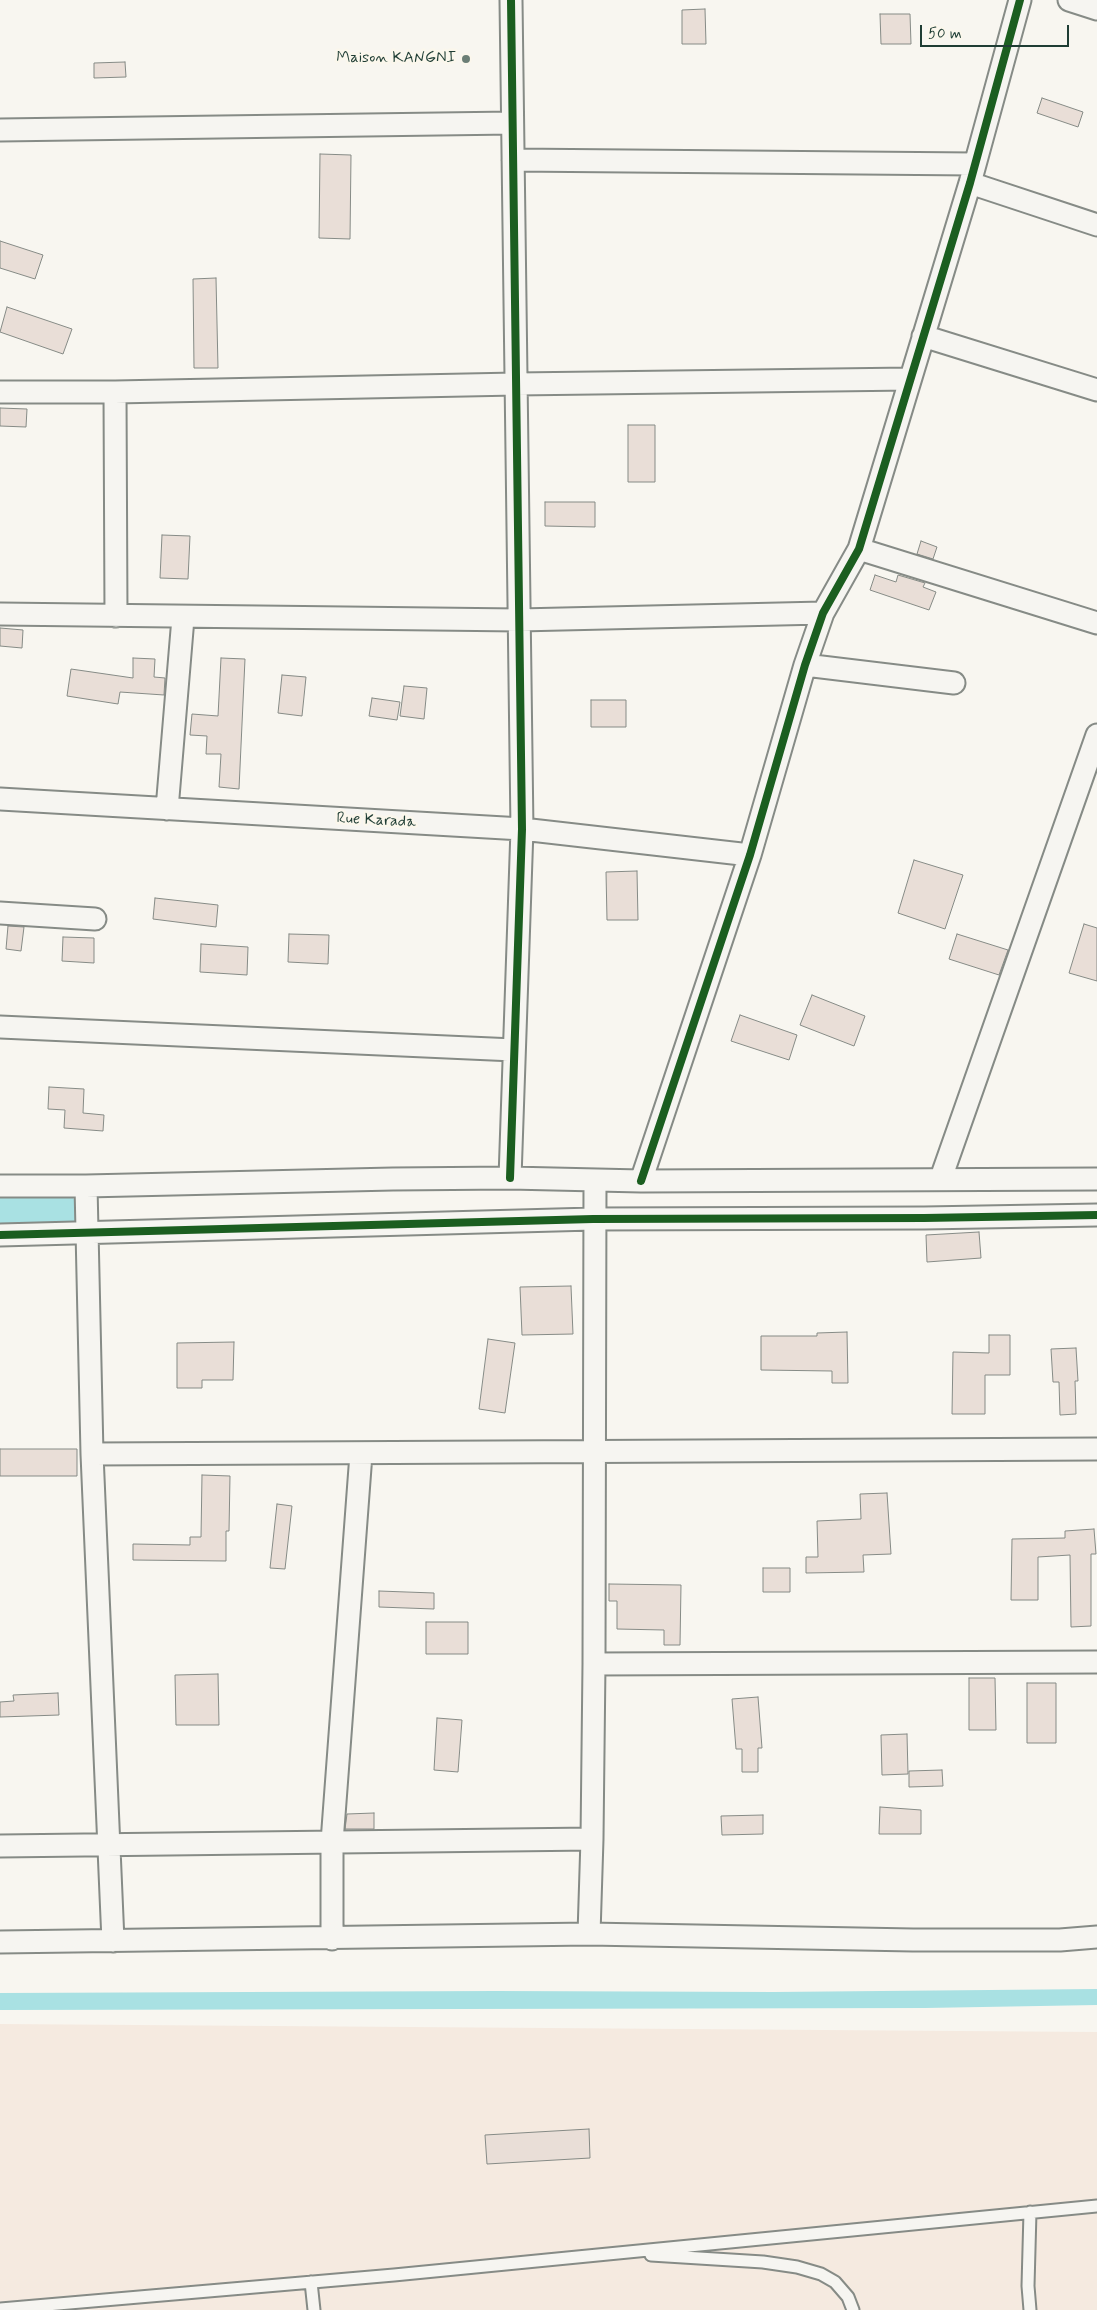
<!DOCTYPE html>
<html>
<head>
<meta charset="utf-8">
<style>
  body { margin:0 }
  #map { position:relative; width:1097px; height:2310px; overflow:hidden; background:#f8f6f0; font-family:Mynerve,sans-serif }
  canvas { display:block }
  .scale { position:absolute; left:920px; top:25px; width:149px; height:22px; box-sizing:border-box; border:2px solid #1f3d34; border-top:0; padding-left:6px; font-size:15px; line-height:18px; white-space:nowrap; color:#1f3d34; -webkit-text-stroke:4px #fbf7ec; paint-order:stroke }
</style>
</head>
<body>
<div id="map">
<canvas width="1097" height="2310"></canvas>
<div class="scale">50 m</div>
</div>
<script>
const c = document.querySelector('canvas').getContext('2d');
c.lineJoin = 'round';
function paint(path, color) { c.fillStyle = color; c.fill(path, 'evenodd'); }
const poly = rows => new Path2D(rows.map(r => 'M' + r).join(''));
function trace(path, color, width, dash) { c.strokeStyle = color; c.lineWidth = width; c.lineCap = dash ? 'butt' : 'round'; c.setLineDash(dash || []); c.stroke(path); }
function drawText(font, color, halo, rows, align = 'center') {
  c.font = font + ' Mynerve,sans-serif'; c.lineWidth = 5; c.setLineDash([]); c.textBaseline = 'middle'; c.strokeStyle = halo; c.fillStyle = color; for (const [text, x, y, turn = 0] of rows) {
    c.save(); c.translate(x, y); c.rotate((+turn || 0) * Math.PI / 180); c.textAlign = isNaN(turn) ? turn : align; if (halo) c.strokeText(text, 0, 0); c.fillText(text, 0, 0); c.restore();
  }
}
paint(poly([
  [0,2024,1097,2032,1097,2310,0,2310]
]), '#f5eae0');
paint(poly([
  [0,1198,73,1198,83,1209,74,1223,0,1226],
  [1097,1989,1097,2005,925,2008,0,2010,0,1993,495,1991,774,1992]
]), '#a9e1e3');
const building = poly([
  [705,9,706,44,682,44,682,10,705,9],
  [880,14,910,14,911,44,881,44,880,14],
  [125,62,126,77,94,78,94,63,125,62],
  [1042,98,1083,112,1078,127,1037,113,1042,98],
  [320,154,351,155,350,239,319,238,320,154],
  [0,241,43,255,35,279,0,268,0,241],
  [216,278,218,368,194,368,193,279,216,278],
  [7,307,72,329,63,354,0,332,7,307],
  [0,408,27,409,26,427,0,426,0,408],
  [628,425,655,425,655,482,628,482,628,425],
  [545,502,595,502,595,527,545,526,545,502],
  [162,535,190,536,188,579,160,578,162,535],
  [921,541,937,547,933,559,917,554,921,541],
  [875,575,896,582,898,575,925,583,923,587,936,592,929,610,870,590,875,575],
  [0,628,23,630,22,648,0,646,0,628],
  [133,658,155,659,154,677,165,678,164,695,120,692,118,704,67,696,71,669,133,678,133,658],
  [221,658,245,659,239,789,219,787,221,754,206,754,207,736,190,735,192,714,218,716,221,658],
  [282,675,306,677,302,716,278,713,282,675],
  [404,686,427,688,424,719,400,716,404,686],
  [372,698,400,702,397,720,369,716,372,698],
  [591,700,626,700,626,727,591,727,591,700],
  [914,860,963,875,945,929,898,913,914,860],
  [637,871,638,920,607,920,606,872,637,871],
  [155,898,218,905,216,927,153,919,155,898],
  [1084,924,1097,928,1097,981,1069,973,1084,924],
  [8,926,24,927,21,951,6,949,8,926],
  [289,934,329,935,328,964,288,962,289,934],
  [957,934,1008,950,999,975,949,959,957,934],
  [63,937,94,938,94,963,62,961,63,937],
  [201,944,248,947,247,975,200,972,201,944],
  [812,995,865,1016,854,1046,800,1025,812,995],
  [740,1015,797,1035,789,1060,731,1041,740,1015],
  [49,1087,84,1089,83,1113,104,1115,103,1131,64,1128,65,1110,48,1109,49,1087],
  [979,1232,981,1258,927,1262,926,1235,979,1232],
  [571,1286,573,1334,522,1335,520,1287,571,1286],
  [847,1332,848,1383,832,1383,832,1371,761,1370,761,1336,817,1336,817,1333,847,1332],
  [989,1335,1010,1335,1010,1375,985,1375,985,1414,952,1414,953,1352,989,1353,989,1335],
  [488,1339,515,1343,505,1413,479,1409,488,1339],
  [234,1342,233,1380,202,1380,202,1388,177,1388,177,1343,234,1342],
  [1076,1348,1078,1381,1075,1381,1076,1414,1060,1415,1059,1382,1053,1382,1051,1349,1076,1348],
  [0,1449,77,1449,77,1476,0,1476,0,1449],
  [202,1475,230,1476,229,1531,226,1531,226,1561,133,1560,133,1544,190,1545,190,1537,201,1537,202,1475],
  [887,1493,891,1554,863,1555,864,1572,806,1573,806,1557,818,1557,817,1521,861,1519,860,1494,887,1493],
  [277,1504,292,1506,285,1569,270,1568,277,1504],
  [1094,1529,1096,1554,1091,1554,1091,1626,1071,1627,1070,1555,1038,1557,1038,1600,1011,1600,1012,1539,1065,1538,1065,1531,1094,1529],
  [763,1568,790,1568,790,1592,763,1592,763,1568],
  [609,1584,681,1585,680,1645,664,1645,664,1630,617,1629,617,1601,609,1601,609,1584],
  [379,1591,434,1593,434,1609,379,1607,379,1591],
  [426,1622,468,1622,468,1654,426,1654,426,1622],
  [218,1674,219,1725,176,1725,175,1675,218,1674],
  [969,1678,995,1678,996,1730,969,1730,969,1678],
  [1027,1683,1056,1683,1056,1743,1027,1743,1027,1683],
  [58,1693,59,1715,0,1717,0,1702,14,1701,13,1695,58,1693],
  [758,1697,762,1748,758,1748,758,1772,742,1772,742,1749,736,1749,732,1699,758,1697],
  [437,1718,462,1720,458,1772,434,1770,437,1718],
  [907,1734,908,1774,882,1775,881,1735,907,1734],
  [942,1770,943,1786,909,1787,909,1771,942,1770],
  [880,1807,921,1810,921,1834,879,1834,880,1807],
  [374,1813,374,1829,345,1829,347,1814,374,1813],
  [763,1815,763,1834,722,1835,721,1816,763,1815],
  [589,2129,590,2158,487,2164,485,2135,589,2129]
]);
paint(building, '#e9ded7');
trace(building, '#868b86', 1);
const service = poly([
  [651,2255,763,2262,797,2267,821,2274,835,2282,848,2297,853,2310],
  [311,2282,314,2310],
  [0,2309,394,2275,1097,2206],
  [1030,2310,1028,2286,1030,2212]
]);
const minor = poly([
  [1069,0,1097,9],
  [0,130,512,123],
  [513,160,975,164],
  [970,183,1097,225],
  [923,336,1097,390],
  [0,392,115,392,516,384,910,379],
  [115,392,116,616],
  [859,549,1097,623],
  [0,614,519,620,823,613],
  [805,665,954,683],
  [0,799,522,829,750,855],
  [167,809,183,618],
  [0,913,95,919],
  [0,1027,514,1050],
  [510,1178,522,829,511,0],
  [941,1178,1097,735],
  [641,1181,750,855,805,665,823,613,859,549,970,183,1020,0],
  [0,1186,86,1186,393,1179,510,1178,641,1181,1097,1179],
  [86,1186,92,1454,113,1941],
  [0,1235,593,1219,924,1218,1097,1215],
  [92,1454,1097,1449],
  [594,1664,1097,1662],
  [0,1846,592,1839],
  [589,1934,592,1839,594,1664,595,1180],
  [332,1939,332,1842,361,1454],
  [0,1942,589,1934,913,1940,1060,1940,1097,1937]
]);
trace(service, '#868b86', 15);
trace(minor, '#868b86', 25);
trace(service, '#f6f5f1', 11);
trace(minor, '#f6f5f1', 21);
trace(poly([
  [510,1178,522,829,511,0],
  [641,1181,750,855,805,665,823,613,859,549,970,183,1020,0],
  [0,1235,593,1219,924,1218,1097,1215]
]), '#1b5e20', 8);
for (const [x, y, r, color] of [
  [466,59,5,"#6b7e76"]
]) { const dot = new Path2D(); dot.arc(x, y, r, 0, 2 * Math.PI); c.fillStyle = color; c.fill(dot); trace(dot, '#fbf7ec', 2); }
drawText('16px', '#1f3d34', '#fbf7ec', [
  ["Maison KANGNI",456,59]
], 'right');
drawText('16px', '#1f3d34', '#fbf7ec', [
  ["Rue Karada",376,821,3]
]);
</script>
</body>
</html>
